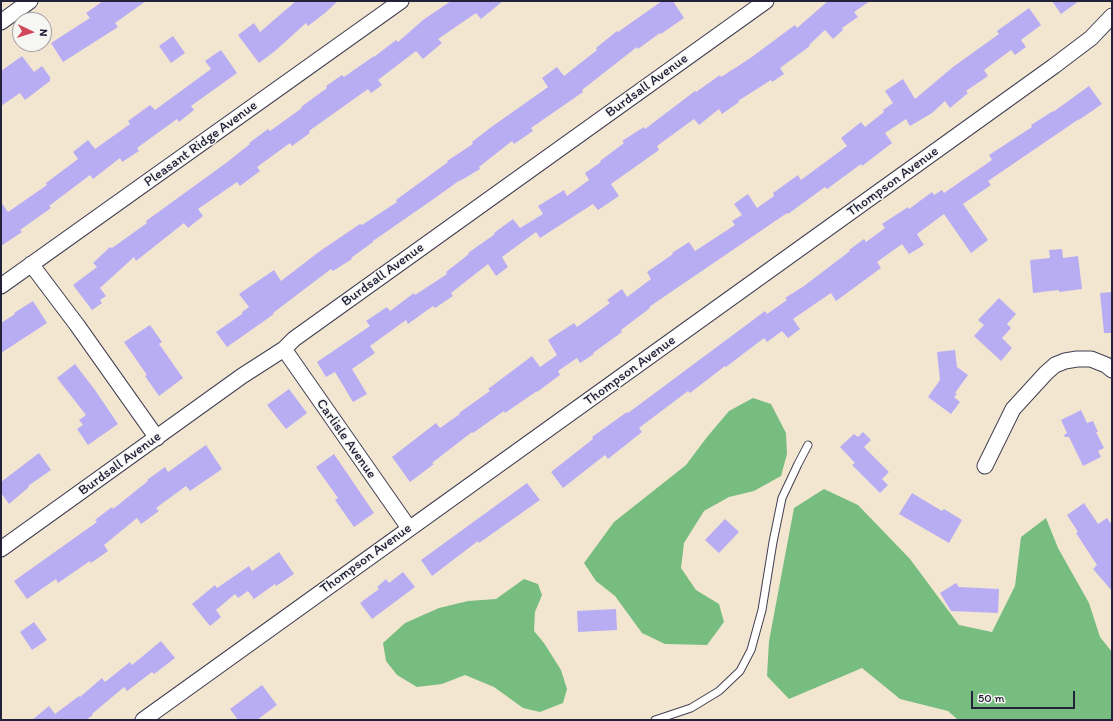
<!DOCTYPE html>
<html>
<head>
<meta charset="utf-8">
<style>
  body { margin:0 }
  #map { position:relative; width:1113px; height:721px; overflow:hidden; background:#f3e6d1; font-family:Itim,sans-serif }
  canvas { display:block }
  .frame { position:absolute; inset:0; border:2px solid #22223b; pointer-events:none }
  .north { position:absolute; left:12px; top:12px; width:40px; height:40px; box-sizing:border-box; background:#f6f6f2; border:1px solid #a1a1a9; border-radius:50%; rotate:94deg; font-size:11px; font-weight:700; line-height:16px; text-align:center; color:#22223b }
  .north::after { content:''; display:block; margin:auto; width:14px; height:18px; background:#d1495b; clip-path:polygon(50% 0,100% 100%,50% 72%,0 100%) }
  .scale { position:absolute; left:971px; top:691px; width:104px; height:18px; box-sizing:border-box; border:2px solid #22223b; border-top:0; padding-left:5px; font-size:12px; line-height:14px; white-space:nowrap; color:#22223b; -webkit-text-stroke:3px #f6f6f2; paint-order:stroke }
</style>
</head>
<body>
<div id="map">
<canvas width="1113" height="721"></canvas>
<div class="frame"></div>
<div class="north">N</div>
<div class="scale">50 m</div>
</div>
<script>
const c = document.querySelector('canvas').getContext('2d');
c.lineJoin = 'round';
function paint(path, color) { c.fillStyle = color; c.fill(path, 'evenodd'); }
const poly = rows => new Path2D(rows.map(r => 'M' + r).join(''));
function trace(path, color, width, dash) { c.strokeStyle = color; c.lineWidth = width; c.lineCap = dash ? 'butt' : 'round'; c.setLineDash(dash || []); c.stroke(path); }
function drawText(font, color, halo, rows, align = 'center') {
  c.font = font + ' Itim,sans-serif'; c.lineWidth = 3; c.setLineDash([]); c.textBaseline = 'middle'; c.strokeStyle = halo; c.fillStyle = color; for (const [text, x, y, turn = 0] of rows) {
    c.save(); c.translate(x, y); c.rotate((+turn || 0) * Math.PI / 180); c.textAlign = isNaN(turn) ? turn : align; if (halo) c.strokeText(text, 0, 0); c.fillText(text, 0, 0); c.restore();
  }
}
paint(poly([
  [753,398,771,404,786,433,787,454,781,476,754,491,729,497,704,511,684,543,681,568,696,590,719,604,724,622,707,645,665,644,642,633,615,596,596,581,584,563,614,522,686,465,707,437,729,411],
  [824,489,858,505,910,559,959,625,992,632,1015,586,1021,537,1046,518,1058,548,1089,603,1100,637,1112,652,1112,720,958,720,948,711,900,699,862,668,789,699,767,676,769,641,794,508],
  [524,579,538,584,542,595,535,612,534,631,544,643,561,670,567,689,563,703,540,712,523,708,494,687,465,675,442,684,417,687,397,675,386,661,383,643,405,623,439,608,468,601,496,599]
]), '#78bd80');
paint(poly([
  [103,1,146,1,115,23,118,27,63,62,51,43,90,18,86,13],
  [296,1,338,1,325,13,308,26,306,23,275,51,259,63,238,35,254,23,260,32],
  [451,1,503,1,481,19,476,13,438,39,442,43,423,59,416,51,378,80,382,85,371,93,368,89,309,131,310,133,292,146,290,143,257,167,260,171,240,186,237,182,198,209,203,216,188,228,184,223,136,261,134,257,100,288,106,296,100,300,102,303,92,310,73,285,97,267,93,263,110,247,112,248,147,223,146,221,226,163,250,144,249,143,268,129,270,131,302,108,301,107,327,88,326,86,342,75,344,77,374,56,374,57,396,40,398,42,423,20],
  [662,1,673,1,684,18,661,34,660,33,638,49,637,47,582,90,583,92,531,128,533,131,514,144,512,141,479,167,480,169,460,181,460,180,435,198,373,241,373,242,351,258,352,259,333,271,331,269,273,313,274,314,227,347,216,332,242,314,242,312,249,307,239,294,274,270,281,281,320,251,360,224,362,225,397,202,396,200,448,162,447,161,473,144,472,142,490,128,548,87,542,78,557,67,564,76,597,50,596,48,617,31,618,32],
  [828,1,870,1,854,12,858,17,842,28,843,30,833,39,825,30,809,45,810,46,780,68,784,74,772,82,771,80,738,101,739,102,722,114,719,109,699,125,694,119,657,146,659,150,611,184,619,196,598,210,593,204,540,238,536,232,502,257,508,267,496,276,488,264,451,293,453,296,435,308,433,306,408,324,406,320,370,346,375,353,352,369,367,394,353,402,335,372,326,377,317,362,370,326,366,321,387,307,390,311,414,293,415,295,447,274,446,272,469,254,468,253,495,234,494,233,513,219,520,228,543,214,538,206,564,190,567,196,589,180,585,173,601,162,600,161,624,143,622,141,644,127,645,129,695,91,696,92,720,75,721,77,749,59,795,25,797,28],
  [1052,1,1079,1,1061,14],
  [1029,8,1041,25,1021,40,1026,47,1015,55,1011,50,984,70,988,76,966,91,968,93,950,108,945,101,932,113,910,126,906,119,885,133,892,143,862,166,861,164,827,189,825,187,788,214,787,213,649,307,650,308,621,330,622,332,593,353,594,354,580,363,577,358,558,371,560,375,537,392,537,391,505,413,504,411,473,433,472,432,432,463,434,464,410,482,392,457,436,423,440,428,460,414,459,413,490,391,488,389,532,356,540,367,557,355,548,340,574,323,577,327,610,303,607,300,622,289,627,297,651,279,647,272,673,254,672,253,689,242,695,251,735,225,732,221,742,215,734,204,748,194,757,208,774,196,773,193,798,175,801,180,847,146,841,138,861,122,865,127,884,112,883,110,893,103,885,91,903,79,915,99,953,67,999,34,997,31],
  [173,36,185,53,171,63,159,46],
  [221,50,237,73,191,106,194,110,179,122,177,119,137,148,139,151,122,162,120,158,93,179,90,175,49,206,51,208,20,230,22,232,1,246,1,202,8,212,47,185,46,183,78,159,73,152,88,140,95,149,130,124,128,121,150,105,155,110,211,69,205,61],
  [22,56,34,72,42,66,50,77,50,81,25,100,20,93,1,106,1,71],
  [1089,86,1102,104,1079,120,1079,119,988,181,991,185,963,204,988,240,971,253,944,214,917,234,924,245,909,254,902,244,877,262,881,268,836,301,831,293,793,319,800,329,788,338,782,331,767,342,764,338,726,367,725,366,690,393,688,391,639,428,642,432,608,459,605,455,563,488,551,472,593,439,592,437,627,412,628,413,749,323,765,311,767,314,787,300,785,298,804,286,850,251,849,250,864,239,866,242,885,228,882,224,908,207,909,209,932,192,934,195,942,190,944,193,992,160,989,155,1032,127,1031,125,1053,111,1053,112],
  [1062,249,1063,258,1078,256,1082,289,1059,292,1059,290,1033,293,1030,260,1050,258,1049,250],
  [1112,292,1112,333,1104,333,1100,293],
  [999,298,1016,314,1007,324,1011,328,1002,338,1012,348,1001,361,974,336,984,325,978,320],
  [33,301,47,323,1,353,1,323,15,314,14,313],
  [150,325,162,342,159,344,183,378,159,396,145,376,147,375,124,342],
  [955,350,957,367,968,375,955,393,957,394,954,397,960,402,951,414,928,397,940,380,937,352],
  [75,364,95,390,118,424,88,445,77,429,83,425,79,420,86,415,57,378],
  [289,389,307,413,286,429,267,405],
  [1081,410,1087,423,1093,421,1098,432,1096,432,1104,448,1098,451,1101,457,1083,466,1069,437,1065,437,1064,435,1067,433,1061,420],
  [863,432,871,440,864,447,889,472,882,479,888,485,880,493,852,465,855,463,840,447,854,434,858,437],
  [206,445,222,469,190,491,186,486,156,508,159,511,141,524,137,518,104,545,108,551,91,563,90,561,58,583,56,579,27,599,14,581,97,522,95,520,112,507,113,509,148,481,147,480,165,467,168,472],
  [39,453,51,470,28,486,29,487,9,504,1,493,1,482],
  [334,454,374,513,354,527,335,500,338,498,316,467],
  [527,483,540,500,479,543,478,541,432,576,421,560],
  [912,493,942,511,944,509,962,520,949,543,899,514],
  [1084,503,1098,524,1107,518,1112,525,1112,591,1093,569,1097,565,1076,533,1078,532,1067,515],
  [725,519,739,532,719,553,705,540],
  [279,552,294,574,276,586,275,584,254,599,248,591,238,598,235,594,216,610,221,617,210,626,192,604,215,585,217,588,249,566,252,571],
  [403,572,415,587,372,619,360,603,379,589,377,587,386,579,389,583],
  [956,583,959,587,999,589,998,613,951,611,940,593],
  [616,609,617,630,578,632,577,611],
  [34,622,47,640,32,650,20,632],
  [161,641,175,658,154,674,152,672,127,691,124,687,92,714,93,715,86,720,32,720,49,706,55,714,79,696,80,697,102,678,105,682,130,662,132,665],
  [262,685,277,705,257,720,238,720,230,709]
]), '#b8adf3');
const lane = poly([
  [655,720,691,708,719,691,740,671,751,650,762,610,773,542,782,498,798,464,808,445]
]);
const street = poly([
  [1,22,30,1],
  [31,264,77,325,157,438],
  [1,286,401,1],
  [284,349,409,528],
  [985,466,1013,409,1046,373,1055,365,1065,361,1077,359,1091,359,1106,365,1112,370],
  [1,549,242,376,284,349,294,339,766,1],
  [143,720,1054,66,1091,38,1112,16]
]);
trace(lane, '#413f52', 9);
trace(street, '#413f52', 17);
trace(lane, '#fff', 7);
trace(street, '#fff', 15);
drawText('14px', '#22223b', '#f6f6f2', [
  ["Burdsall Avenue",647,86,-36],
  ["Pleasant Ridge Avenue",201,144,-36],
  ["Thompson Avenue",893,182,-36],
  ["Burdsall Avenue",383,275,-36],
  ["Thompson Avenue",630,371,-36],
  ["Carlisle Avenue",346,439,55],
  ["Burdsall Avenue",120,464,-36],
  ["Thompson Avenue",366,559,-36]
]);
</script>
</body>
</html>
